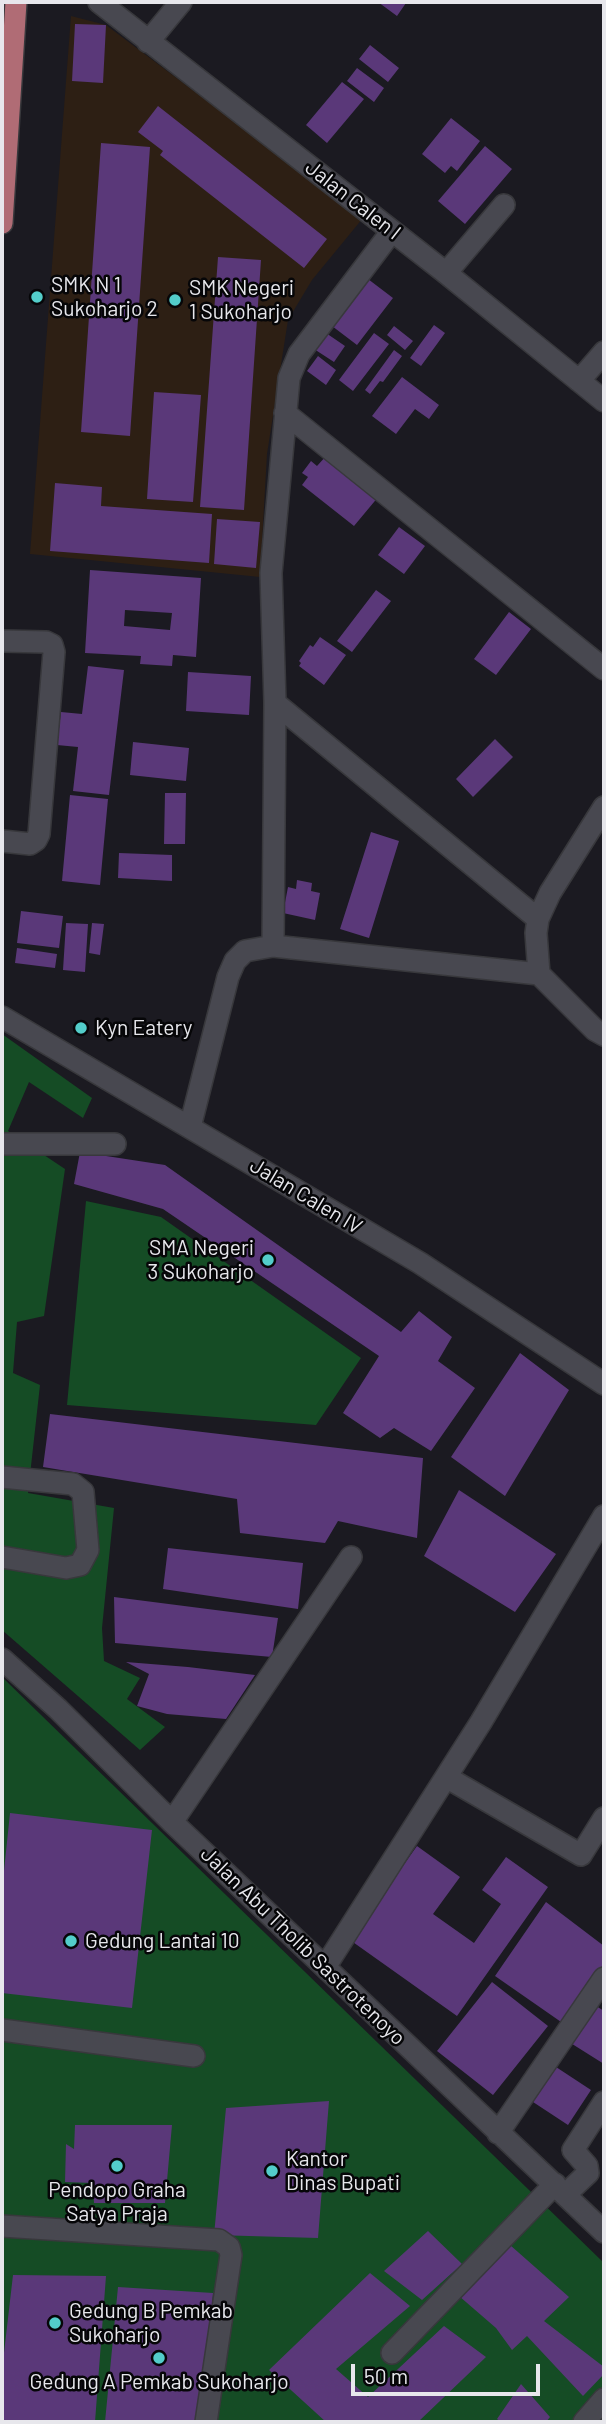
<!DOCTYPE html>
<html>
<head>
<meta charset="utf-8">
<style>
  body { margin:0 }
  #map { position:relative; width:606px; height:2424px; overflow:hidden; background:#1b1a21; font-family:Barlow,sans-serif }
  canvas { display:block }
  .frame { position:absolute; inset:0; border:4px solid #e7e7ec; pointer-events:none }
  .scale { position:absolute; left:351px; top:2364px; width:189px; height:32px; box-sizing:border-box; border:4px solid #e7e7ec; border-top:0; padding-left:9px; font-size:21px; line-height:24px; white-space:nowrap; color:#e7e7ec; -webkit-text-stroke:5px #060608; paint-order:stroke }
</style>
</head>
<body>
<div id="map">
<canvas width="606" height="2424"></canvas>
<div class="frame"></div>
<div class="scale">50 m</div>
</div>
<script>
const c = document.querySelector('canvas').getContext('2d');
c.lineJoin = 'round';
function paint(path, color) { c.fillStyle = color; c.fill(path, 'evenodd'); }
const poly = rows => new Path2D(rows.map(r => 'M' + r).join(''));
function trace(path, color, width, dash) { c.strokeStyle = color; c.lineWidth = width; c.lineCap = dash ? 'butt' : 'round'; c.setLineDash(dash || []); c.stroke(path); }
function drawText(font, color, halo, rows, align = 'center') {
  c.font = font + ' Barlow,sans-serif'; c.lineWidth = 5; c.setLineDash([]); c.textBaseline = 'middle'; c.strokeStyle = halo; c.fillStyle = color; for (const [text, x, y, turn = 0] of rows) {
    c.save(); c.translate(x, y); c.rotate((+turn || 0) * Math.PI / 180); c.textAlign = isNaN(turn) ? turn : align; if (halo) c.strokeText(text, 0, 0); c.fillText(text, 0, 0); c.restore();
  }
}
paint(poly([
  [71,16,106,25,363,218,312,280,288,320,267,454,260,577,30,554]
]), '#2d1f14');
paint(poly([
  [2,1034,92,1098,83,1118,29,1082,8,1131,65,1169,44,1316,17,1322,13,1373,40,1385,28,1493,114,1508,102,1628,104,1661,140,1678,127,1699,165,1727,140,1750,2,1630],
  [86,1201,161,1217,361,1358,316,1425,67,1405],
  [2,1677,604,2263,604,2422,2,2422]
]), '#154c25');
paint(poly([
  [378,2,404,2,406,3,397,16],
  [75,24,106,25,103,83,72,81],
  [370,45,399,68,388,82,359,59],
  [357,68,384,88,374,102,347,81],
  [342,82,364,99,327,143,306,125],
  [158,106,327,239,304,268,160,155,163,151,138,132],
  [451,118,480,141,457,171,451,166,445,173,422,154],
  [101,143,150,147,130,436,81,432],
  [485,146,512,169,465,224,438,201],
  [218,257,261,260,244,510,200,507],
  [368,279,393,298,357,345,332,326],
  [434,325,445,333,421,366,410,358],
  [394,326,413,341,405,350,387,335],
  [326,333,345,346,334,362,314,349],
  [374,333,389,344,353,391,339,380],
  [394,350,402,356,383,382,380,381,370,394,365,390],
  [318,356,336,370,326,385,307,371],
  [402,377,439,405,429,419,415,409,396,434,372,416],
  [154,392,201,395,193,502,147,499],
  [327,455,379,496,354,526,302,485,308,477,302,473,311,461,317,466],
  [55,483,102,487,101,506,212,514,209,563,50,551],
  [217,519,260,522,256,568,214,564],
  [399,527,425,546,404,574,378,555],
  [90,570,201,578,196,657,173,655,172,666,140,664,141,656,85,653],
  [125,610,172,613,170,630,124,626],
  [376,590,391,601,352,652,337,641],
  [509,612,531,629,496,675,474,659],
  [320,637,346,655,324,685,299,666,301,663,299,661,310,645,313,647],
  [88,666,124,670,109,795,73,791,78,747,57,745,61,712,82,714],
  [188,672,251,676,249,715,186,711],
  [495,739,513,757,473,797,456,779],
  [133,742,189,748,186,781,130,775],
  [165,793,186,793,185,844,164,844],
  [70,795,108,799,100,885,62,881],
  [371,832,399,841,369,938,340,929],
  [119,853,172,855,172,881,118,878],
  [297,880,312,883,311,891,320,893,315,920,283,913,288,887,296,889],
  [21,911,63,916,59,948,17,943],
  [66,923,88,924,85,972,63,970],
  [92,923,104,924,100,955,89,953],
  [17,948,57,954,55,968,15,963],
  [80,1152,165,1165,401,1332,419,1311,452,1337,438,1361,475,1388,431,1451,394,1428,380,1438,343,1413,379,1356,163,1209,74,1184],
  [520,1353,569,1390,505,1496,451,1457],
  [50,1414,423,1458,417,1538,338,1521,325,1543,240,1533,237,1499,43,1467],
  [459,1490,556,1554,515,1612,424,1556],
  [168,1548,303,1563,298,1609,163,1589],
  [114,1597,278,1618,272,1657,115,1643],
  [126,1662,188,1667,255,1675,226,1719,167,1714,137,1706,149,1674],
  [10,1813,152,1830,132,2008,2,1993,2,1890],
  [417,1846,460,1877,433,1914,474,1943,501,1904,482,1890,506,1857,548,1887,457,2016,350,1940],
  [546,1902,604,1946,604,1971,564,2024,495,1976],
  [492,1982,548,2026,493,2095,437,2051],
  [593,2004,604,2011,604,2064,569,2042],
  [556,2067,591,2090,568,2125,533,2102],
  [329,2101,318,2238,214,2235,226,2108],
  [75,2125,172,2125,165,2203,94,2203,93,2183,65,2182,66,2144,74,2149],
  [428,2231,462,2264,422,2300,384,2271],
  [510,2245,569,2297,544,2321,604,2367,604,2374,583,2396,527,2336,512,2350,496,2328,459,2296],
  [370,2273,410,2306,336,2369,368,2397,444,2326,486,2357,418,2422,326,2422,269,2370],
  [13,2275,106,2276,95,2422,2,2422,2,2370],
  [118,2287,213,2293,202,2422,105,2422],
  [521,2384,550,2417,546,2422,501,2422,497,2419]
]), '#5a3879');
const minor = poly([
  [99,2,446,273,604,401],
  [148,42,181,2],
  [446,273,504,205],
  [579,381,604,352],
  [285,413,604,669],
  [2,641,46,642,52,645,54,652,39,834,36,840,30,844,2,841],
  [275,703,538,919],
  [604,807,550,893,538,919,536,933,539,974,595,1030,604,1035],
  [273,946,275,703,271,573,289,378,299,354,392,231],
  [2,1017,420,1263,604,1384],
  [190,1127,228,977,235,961,245,951,273,946,539,974],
  [2,1144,115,1144],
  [2,1477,73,1484,83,1492,88,1550,80,1565,66,1568,2,1557],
  [2,1659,58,1709,172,1822,604,2232],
  [446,1777,581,1855,604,1818],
  [172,1822,351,1557],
  [325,1967,481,1722,604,1516],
  [2,2030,194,2056],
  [498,2133,604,1978],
  [566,2194,588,2173,587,2166,573,2150,604,2102],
  [2,2226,219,2240,229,2247,231,2255,206,2422],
  [392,2353,555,2184],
  [584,2422,604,2399]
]);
const major = poly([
  [2,223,16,2]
]);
trace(minor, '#38383c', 24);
trace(major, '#38383c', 24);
trace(minor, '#484850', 21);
trace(major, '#b06c75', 21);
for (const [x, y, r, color] of [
  [37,297,7,"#53cdca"],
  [175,300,7,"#53cdca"],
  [81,1028,7,"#53cdca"],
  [268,1260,7,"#53cdca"],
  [71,1941,7,"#53cdca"],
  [117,2166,7,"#53cdca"],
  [272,2171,7,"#53cdca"],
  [55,2323,7,"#53cdca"],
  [159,2358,7,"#53cdca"]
]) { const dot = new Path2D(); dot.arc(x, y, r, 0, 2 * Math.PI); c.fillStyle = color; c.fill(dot); trace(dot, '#060608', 2.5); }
drawText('21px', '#e7e7ec', '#060608', [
  ["Jalan Calen I",353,200,38],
  ["Jalan Calen IV",306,1196,31],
  ["Jalan Abu Tholib Sastrotenoyo",303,1946,44]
]);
drawText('21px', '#e7e7ec', '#060608', [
  ["SMK N 1",51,285],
  ["Sukoharjo 2",51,309],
  ["SMK Negeri",189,288],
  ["1 Sukoharjo",189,312],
  ["Kyn Eatery",95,1028],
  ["SMA Negeri",254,1248,"right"],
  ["3 Sukoharjo",254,1272,"right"],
  ["Gedung Lantai 10",85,1941],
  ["Kantor",286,2159],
  ["Dinas Bupati",286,2183],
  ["Pendopo Graha",117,2190,"center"],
  ["Satya Praja",117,2214,"center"],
  ["Gedung B Pemkab",69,2311],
  ["Sukoharjo",69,2335],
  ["Gedung A Pemkab Sukoharjo",159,2382,"center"]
], 'left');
</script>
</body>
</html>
